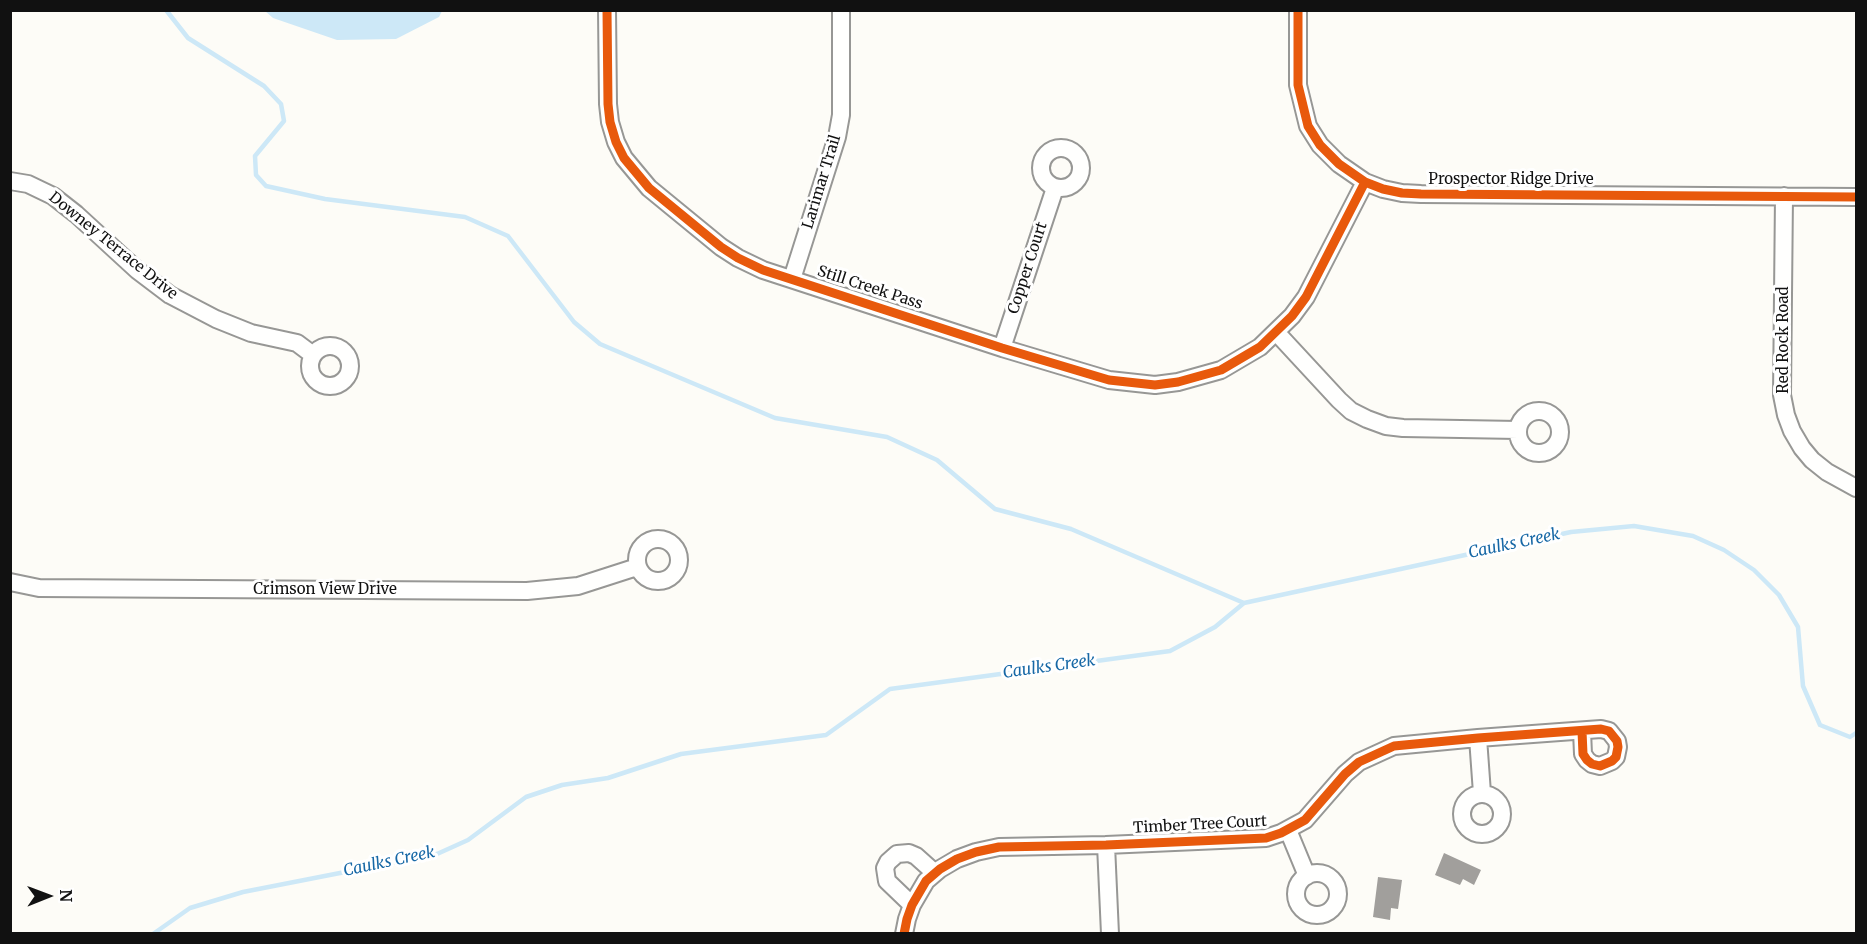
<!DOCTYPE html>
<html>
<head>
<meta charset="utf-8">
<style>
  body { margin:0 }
  #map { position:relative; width:1867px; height:944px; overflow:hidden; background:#fdfcf7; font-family:Merriweather,serif }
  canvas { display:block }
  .frame { position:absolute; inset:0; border:12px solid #111; pointer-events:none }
  .north { position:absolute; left:18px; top:866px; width:60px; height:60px; -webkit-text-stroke:4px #fff; paint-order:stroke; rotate:89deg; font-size:16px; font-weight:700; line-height:24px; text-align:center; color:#111 }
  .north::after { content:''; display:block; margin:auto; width:21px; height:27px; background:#111; clip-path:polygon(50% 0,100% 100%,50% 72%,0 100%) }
</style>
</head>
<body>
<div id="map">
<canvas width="1867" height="944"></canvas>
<div class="frame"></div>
<div class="north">N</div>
</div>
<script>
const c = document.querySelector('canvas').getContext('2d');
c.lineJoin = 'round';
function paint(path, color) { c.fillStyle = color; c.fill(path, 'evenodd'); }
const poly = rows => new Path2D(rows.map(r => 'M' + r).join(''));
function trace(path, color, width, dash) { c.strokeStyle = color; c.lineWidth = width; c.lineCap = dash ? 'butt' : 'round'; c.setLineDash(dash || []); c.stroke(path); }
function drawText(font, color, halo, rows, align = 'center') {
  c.font = font + ' Merriweather,serif'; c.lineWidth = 6; c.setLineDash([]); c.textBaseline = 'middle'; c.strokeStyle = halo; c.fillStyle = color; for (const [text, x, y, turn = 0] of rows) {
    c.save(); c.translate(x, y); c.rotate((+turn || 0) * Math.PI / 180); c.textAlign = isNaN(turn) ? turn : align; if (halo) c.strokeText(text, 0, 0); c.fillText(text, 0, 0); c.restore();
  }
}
paint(poly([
  [265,11,442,11,439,17,396,39,337,40,273,18]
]), '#cde8f7');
trace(poly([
  [166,10,188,38,264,86,281,104,284,121,255,156,256,175,266,186,325,199,465,217,508,236,574,322,600,344,775,418,887,437,937,460,995,509,1071,529,1244,603],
  [153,934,190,908,243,892,437,854,468,840,526,797,562,785,608,778,681,754,826,735,890,689,1170,651,1215,627,1244,603,1571,532,1634,526,1693,536,1724,550,1754,570,1779,595,1798,627,1803,686,1820,725,1850,737,1856,733]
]), '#cde8f7', 4.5);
paint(poly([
  [1444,853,1481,870,1474,885,1463,879,1460,885,1435,875],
  [1378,877,1402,880,1398,909,1391,908,1390,920,1373,917]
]), '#a19f9c');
const minor = poly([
  [607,10,608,104,610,122,616,142,624,158,649,188,721,247,738,258,763,270,1002,348,1109,380,1155,385,1178,382,1221,370,1260,347,1292,316,1306,297,1365,182],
  [1298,10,1298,85,1308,126,1320,145,1339,164,1365,182,1383,189,1402,193,1421,194,1856,197],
  '1041 168a20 20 0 1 1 40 0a20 20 0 1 1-40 0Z',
  [10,181,28,184,53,196,76,214,137,270,170,295,216,319,251,333,297,343,313,355],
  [1784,196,1782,395,1786,415,1792,431,1802,448,1812,460,1827,472,1856,488],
  [792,279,837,137,841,115,841,10],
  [1276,332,1339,400,1351,411,1367,419,1386,426,1403,428,1518,430],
  '310 366a20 20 0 1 1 40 0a20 20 0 1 1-40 0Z',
  [1002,348,1055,188],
  '1518 432a21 21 0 1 1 42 0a21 21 0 1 1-42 0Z',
  '637 560a21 21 0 1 1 42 0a21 21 0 1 1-42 0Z',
  [10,582,39,588,527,591,578,586,637,567],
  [1478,738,1482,793],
  '1462 814a20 20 0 1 1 40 0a20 20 0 1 1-40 0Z',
  [1288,830,1307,876],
  [1106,845,1110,934],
  '1296 894a21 21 0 1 1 42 0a21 21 0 1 1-42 0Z',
  [912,905,887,881,885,868,888,862,897,854,909,853,916,856,935,873],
  [904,934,907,919,912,905,926,881,940,869,957,859,976,852,999,847,1106,845,1266,838,1281,833,1305,820,1345,774,1359,762,1394,746,1478,738,1601,729,1609,731,1617,741,1618,747,1616,757,1612,761,1600,766,1592,764,1587,760,1583,754,1582,731]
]);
trace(minor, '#979795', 20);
trace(minor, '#fffffe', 16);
trace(poly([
  [607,10,608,104,610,122,616,142,624,158,649,188,721,247,738,258,763,270,1002,348,1109,380,1155,385,1178,382,1221,370,1260,347,1292,316,1306,297,1365,182],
  [1298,10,1298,85,1308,126,1320,145,1339,164,1365,182,1383,189,1402,193,1421,194,1856,197],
  [904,934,907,919,912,905,926,881,940,869,957,859,976,852,999,847,1106,845,1266,838,1281,833,1305,820,1345,774,1359,762,1394,746,1478,738,1601,729,1609,731,1617,741,1618,747,1616,757,1612,761,1600,766,1592,764,1587,760,1583,754,1582,731]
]), '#e8590c', 9);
drawText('15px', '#111', '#fff', [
  ["Prospector Ridge Drive",1511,180],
  ["Larimar Trail",822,182,-73],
  ["Downey Terrace Drive",113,246,39],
  ["Copper Court",1028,268,-72],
  ["Still Creek Pass",870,288,18],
  ["Red Rock Road",1784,340,-90],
  ["Crimson View Drive",325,590],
  ["Timber Tree Court",1200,825,-3]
]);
drawText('italic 16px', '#1768a6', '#fff', [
  ["Caulks Creek",1514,544,-12],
  ["Caulks Creek",1049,667,-8],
  ["Caulks Creek",389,862,-12]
]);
</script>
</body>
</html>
